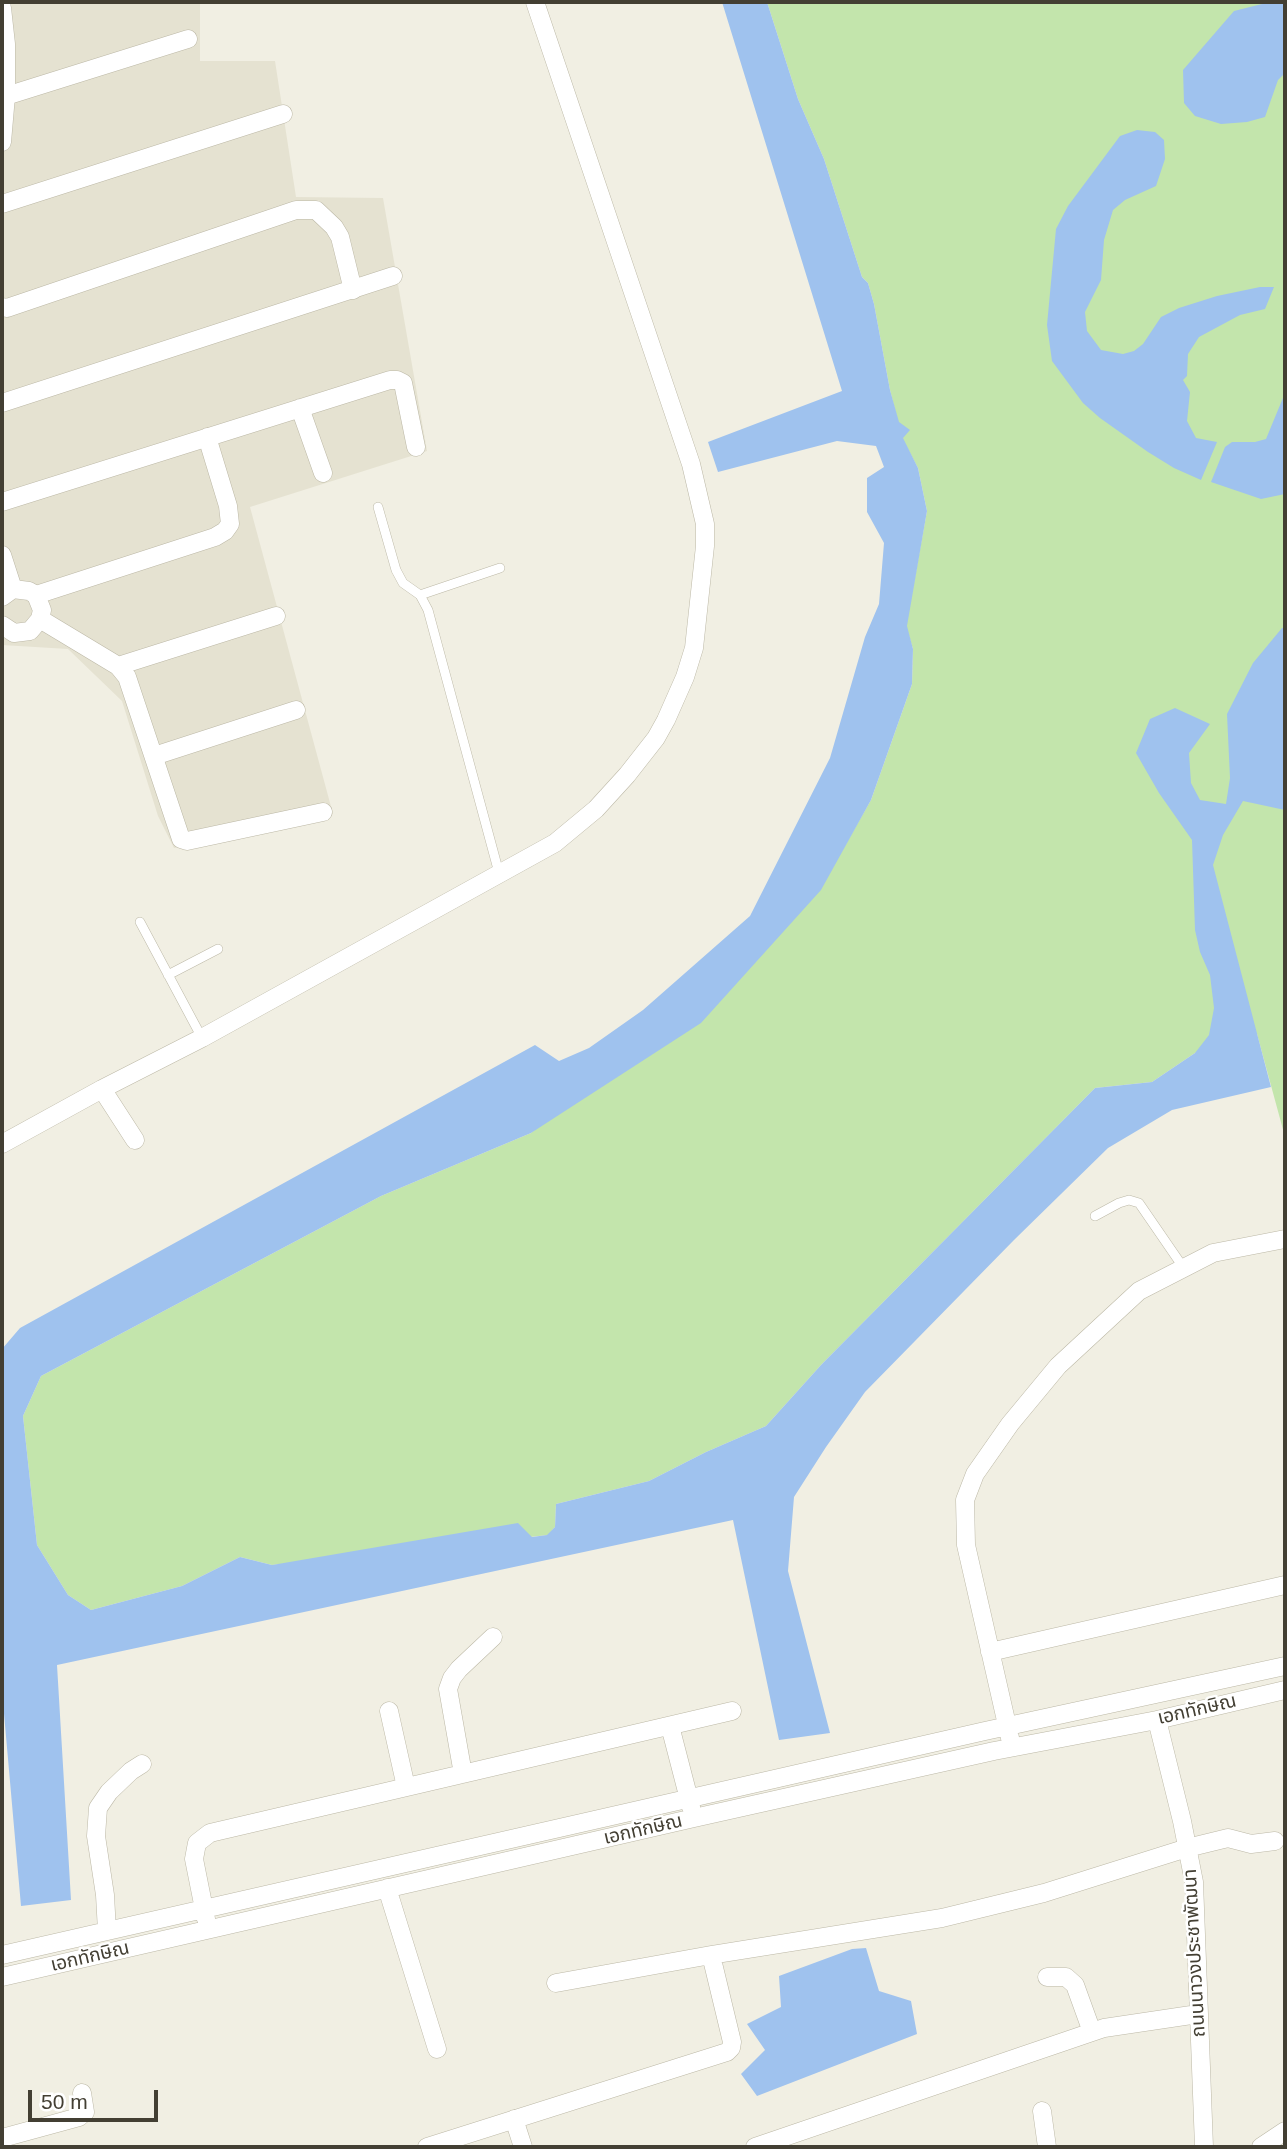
<!DOCTYPE html>
<html>
<head>
<meta charset="utf-8">
<style>
  body { margin:0 }
  #map { position:relative; width:1287px; height:2149px; overflow:hidden; background:#f1efe3; font-family:Helvetica,sans-serif }
  canvas { display:block }
  .frame { position:absolute; inset:0; border:4px solid #433f33; pointer-events:none }
  .scale { position:absolute; left:28px; top:2090px; width:130px; height:32px; box-sizing:border-box; border:4px solid #433f33; border-top:0; padding-left:9px; font-size:21px; line-height:24px; white-space:nowrap; color:#433f33; -webkit-text-stroke:5px #fff; paint-order:stroke }
</style>
</head>
<body>
<div id="map">
<canvas width="1287" height="2149"></canvas>
<div class="frame"></div>
<div class="scale">50 m</div>
</div>
<script>
const c = document.querySelector('canvas').getContext('2d');
c.lineJoin = 'round';
function paint(path, color) { c.fillStyle = color; c.fill(path, 'evenodd'); }
const poly = rows => new Path2D(rows.map(r => 'M' + r).join(''));
function trace(path, color, width, dash) { c.strokeStyle = color; c.lineWidth = width; c.lineCap = dash ? 'butt' : 'round'; c.setLineDash(dash || []); c.stroke(path); }
function drawText(font, color, halo, rows, align = 'center') {
  c.font = font + ' Helvetica,"Noto Sans Thai",sans-serif'; c.lineWidth = 5; c.setLineDash([]); c.textBaseline = 'middle'; c.strokeStyle = halo; c.fillStyle = color; for (const [text, x, y, turn = 0] of rows) {
    c.save(); c.translate(x, y); c.rotate((+turn || 0) * Math.PI / 180); c.textAlign = isNaN(turn) ? turn : align; if (halo) c.strokeText(text, 0, 0); c.fillText(text, 0, 0); c.restore();
  }
}
paint(poly([
  [2,2,200,2,200,61,275,61,296,197,383,198,427,451,250,507,333,814,174,848,158,816,122,701,68,649,2,645]
]), '#e5e2d1');
paint(poly([
  [767,2,1285,2,1285,1137,1257,1034,1195,1053,1152,1082,1095,1088,821,1365,766,1426,706,1452,649,1481,556,1504,555,1527,548,1535,272,1565,240,1557,182,1586,91,1610,68,1595,37,1545,23,1416,41,1376,381,1196,531,1133,820,889,871,800,912,684,913,649,906,626,927,511,918,468,902,438,890,390,874,304,868,283,862,277,824,159,798,99]
]), '#c3e5ac');
paint(poly([
  [722,2,767,2,798,99,824,159,862,277,868,283,874,304,890,390,899,422,910,430,903,438,918,468,927,511,907,626,913,649,912,684,871,800,821,890,701,1023,531,1133,381,1196,41,1376,23,1416,37,1545,68,1595,91,1610,182,1586,240,1557,272,1565,518,1523,532,1537,547,1535,555,1527,556,1504,649,1481,706,1452,766,1426,821,1365,1095,1088,1152,1082,1195,1053,1209,1035,1214,1008,1210,975,1200,952,1195,930,1192,840,1159,793,1136,753,1150,719,1175,708,1210,724,1189,753,1191,783,1200,800,1226,804,1230,778,1227,714,1253,663,1282,628,1285,628,1285,810,1243,801,1223,835,1213,865,1271,1087,1172,1110,1108,1148,1014,1240,865,1392,826,1447,794,1497,788,1571,830,1733,779,1740,733,1520,57,1665,71,1900,21,1906,2,1691,2,1349,20,1328,535,1045,559,1061,589,1048,643,1010,750,916,830,758,865,637,879,604,884,543,867,512,867,478,884,467,876,446,837,441,718,472,708,442,842,391],
  [1270,2,1285,2,1285,73,1278,80,1265,117,1247,122,1221,124,1195,116,1184,103,1183,70,1234,11],
  [1137,130,1155,132,1164,140,1165,159,1156,186,1125,200,1113,210,1104,240,1101,280,1085,312,1087,331,1101,350,1123,354,1134,351,1143,344,1161,317,1179,308,1217,296,1260,287,1274,287,1265,309,1240,315,1199,337,1188,354,1187,376,1183,380,1190,392,1187,421,1196,438,1217,442,1201,480,1174,468,1148,452,1100,418,1083,403,1052,361,1047,325,1056,229,1068,206,1120,136],
  [1285,393,1285,494,1261,499,1211,482,1225,447,1232,442,1255,442,1266,439],
  [866,1948,879,1991,911,2001,917,2034,757,2096,741,2074,765,2050,747,2024,781,2007,779,1976,852,1949]
]), '#9fc2ee');
const service = poly([
  [378,507,396,570,403,583,420,595,428,610,499,873],
  [420,595,500,568],
  [140,922,202,1038],
  [168,975,218,949],
  [1095,1216,1119,1203,1129,1200,1139,1203,1183,1267]
]);
const minor = poly([
  [2,8,6,44,6,96,2,142],
  [6,96,188,39],
  [2,204,283,114],
  [2,307,7,308,296,210,316,210,334,227,340,237,353,290],
  [2,403,393,276],
  [300,408,323,473],
  [2,502,390,380,397,380,403,383,416,447],
  [2,555,13,589],
  [36,595,215,537,225,531,230,524,228,506,207,437],
  [2,597,13,589,29,591,36,595,42,610,40,619,30,631,14,633,2,625],
  [40,619,118,666,127,677,181,839,187,841,323,812],
  [118,666,276,616],
  [154,756,296,710],
  [102,1089,135,1140],
  [2,1144,102,1089,202,1038,555,843,596,809,627,775,656,738,666,720,685,677,694,648,705,546,705,524,691,464,535,2],
  [990,1652,1285,1585],
  [389,1711,406,1787],
  [1157,1720,1182,1821,1194,1882,1204,2147],
  [670,1726,691,1807],
  [1010,1738,966,1545,965,1500,975,1474,1010,1424,1058,1366,1139,1291,1213,1253,1285,1239],
  [463,1774,448,1689,452,1678,459,1669,493,1637],
  [387,1888,437,2049],
  [206,1919,194,1859,197,1843,210,1833,732,1711],
  [107,1931,105,1895,96,1836,98,1808,109,1792,131,1771,142,1764],
  [2,1955,985,1731,1285,1666],
  [2,1977,694,1818,994,1751,1157,1720,1285,1690],
  [1047,1977,1066,1977,1075,1985,1092,2032],
  [556,1983,711,1955,942,1918,1044,1893,1187,1848,1228,1838,1251,1844,1275,1841],
  [1042,2111,1047,2147],
  [514,2119,523,2147],
  [2,2138,79,2117,85,2112,82,2093],
  [427,2147,727,2052,731,2048,732,2042,711,1955],
  [755,2147,1104,2028,1198,2014],
  [1261,2147,1285,2131]
]);
trace(service, '#bcb8a6', 10);
trace(minor, '#bcb8a6', 19);
trace(service, '#fff', 9);
trace(minor, '#fff', 18);
drawText('19px', '#433f33', '#fff', [
  ["เอกทักษิณ",1197,1710,-13],
  ["เอกทักษิณ",643,1830,-13],
  ["ถนนนาวงประชาพัฒนา",1195,1953,-93],
  ["เอกทักษิณ",90,1957,-13]
]);
</script>
</body>
</html>
